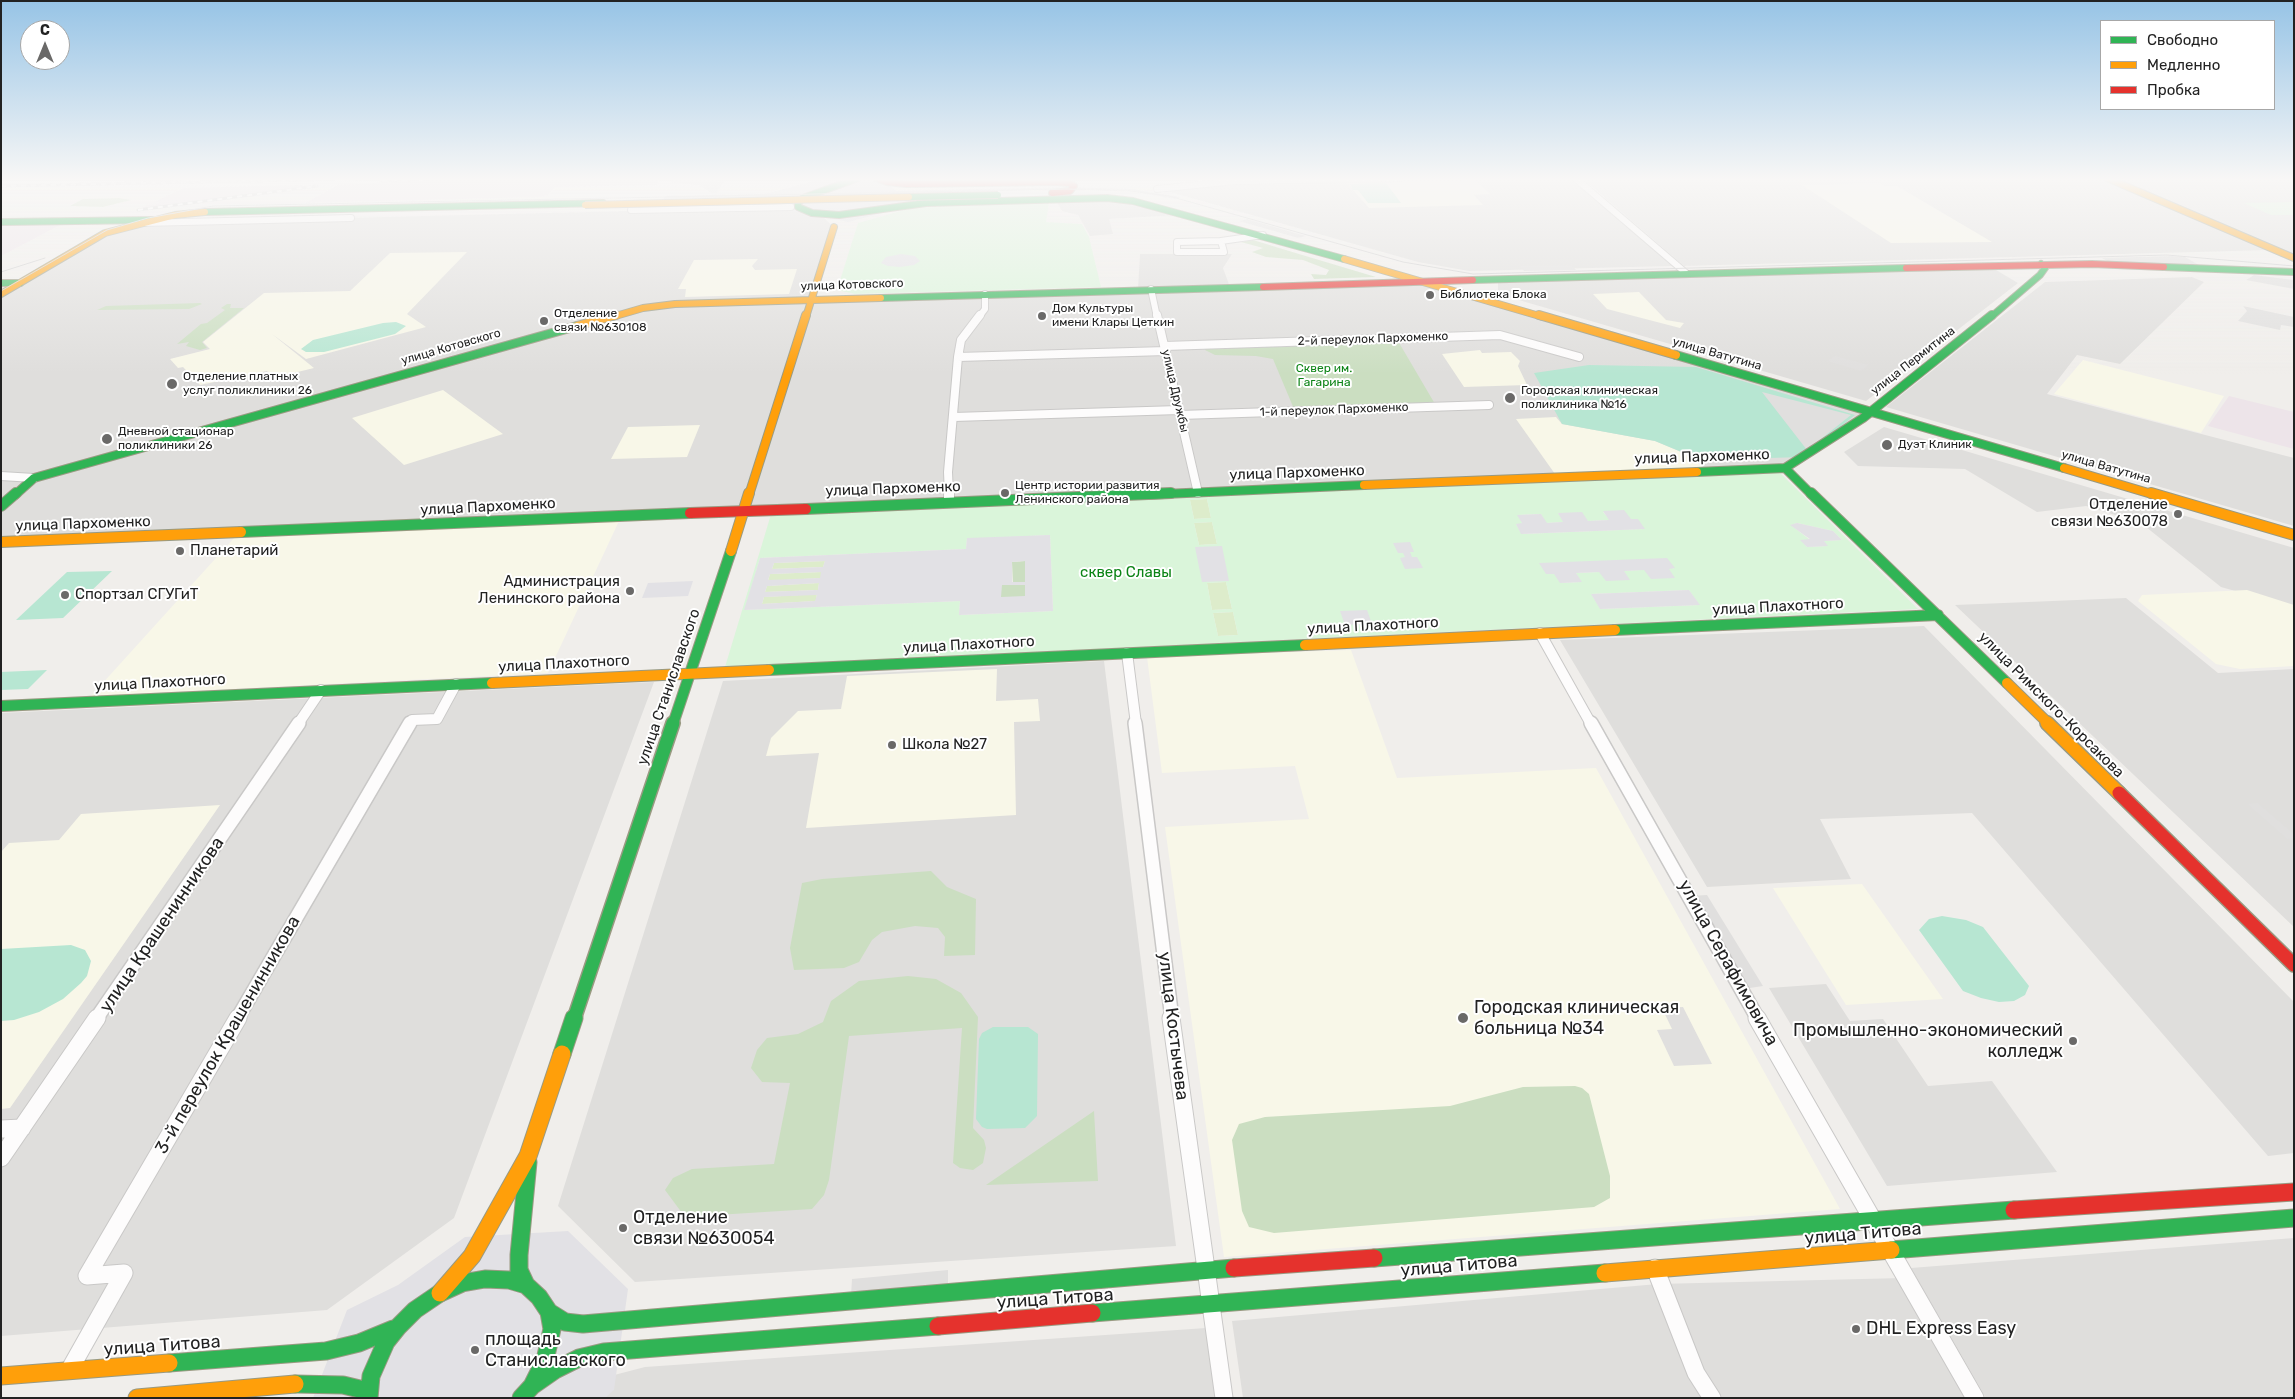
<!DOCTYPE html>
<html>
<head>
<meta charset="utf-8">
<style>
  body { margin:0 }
  #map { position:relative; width:2295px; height:1399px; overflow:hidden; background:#f0eeeb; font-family:Rubik,sans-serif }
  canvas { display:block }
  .frame { position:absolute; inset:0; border:2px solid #222; pointer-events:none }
  .legend { position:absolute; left:2100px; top:20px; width:175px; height:90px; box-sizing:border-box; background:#fff; border:1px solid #a7a7a7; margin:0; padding:6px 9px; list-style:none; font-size:15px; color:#222 }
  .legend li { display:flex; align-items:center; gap:10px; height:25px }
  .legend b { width:25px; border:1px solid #a7a7a7 }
  .north { position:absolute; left:20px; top:20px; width:50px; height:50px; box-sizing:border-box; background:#fff; border:1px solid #a7a7a7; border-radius:50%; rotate:0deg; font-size:14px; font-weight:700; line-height:20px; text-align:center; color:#222 }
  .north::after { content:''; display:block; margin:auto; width:18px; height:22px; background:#6a6968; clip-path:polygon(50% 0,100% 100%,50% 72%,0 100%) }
</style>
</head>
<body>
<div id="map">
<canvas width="2295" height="1399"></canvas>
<div class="frame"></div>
<ul class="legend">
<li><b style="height:6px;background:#30b455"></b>Свободно</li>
<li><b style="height:6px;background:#ff9f0a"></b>Медленно</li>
<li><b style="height:6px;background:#e5322d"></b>Пробка</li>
</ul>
<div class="north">С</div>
</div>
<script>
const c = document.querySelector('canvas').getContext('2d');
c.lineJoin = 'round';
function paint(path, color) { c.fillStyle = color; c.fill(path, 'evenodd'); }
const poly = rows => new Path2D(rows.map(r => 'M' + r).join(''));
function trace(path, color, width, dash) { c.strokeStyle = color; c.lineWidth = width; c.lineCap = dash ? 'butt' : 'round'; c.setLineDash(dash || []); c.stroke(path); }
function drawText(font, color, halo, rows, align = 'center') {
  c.font = font + ' Rubik,sans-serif'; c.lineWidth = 4; c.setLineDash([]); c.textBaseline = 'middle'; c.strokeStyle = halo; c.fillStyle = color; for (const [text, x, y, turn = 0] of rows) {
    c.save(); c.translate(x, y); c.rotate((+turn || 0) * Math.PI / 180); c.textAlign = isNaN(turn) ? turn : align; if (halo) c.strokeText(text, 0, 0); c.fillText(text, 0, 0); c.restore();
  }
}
paint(poly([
  [1465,178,1571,178,1674,266,1469,271,1418,262,1170,192,1172,188,1201,185],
  [1582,178,2103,178,2270,250,1684,266],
  [2112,178,2294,178,2294,256],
  [1120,200,1179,215,1109,219,1113,234,1090,236,1078,215,1062,211,1056,201],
  [791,207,824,218,834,227,811,300,1138,289,1140,254,1232,254,1223,268,1230,287,1420,281,1869,412,1785,468,1,542,1,283,20,283,105,233,138,223],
  [1991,267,2018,283,1866,401,1498,294,1498,282],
  [2192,277,2204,282,2120,364,2077,355,2047,394,2294,458,2294,526,1886,407,2045,282],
  [1884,427,2294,548,2294,611,2288,606,2221,587,2141,523,2086,506,2037,512,1965,469,1858,466,1844,452],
  [2126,598,2218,673,2294,669,2294,927,1955,605],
  [1924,626,2294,1002,2294,1153,2268,1156,1972,813,1820,819,1851,879,1707,887,1560,640],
  [1104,661,1176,1246,635,1282,558,1206,723,681],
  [654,682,454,1218,327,1310,1,1336,1,713],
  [1826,984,1850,1021,1883,1019,1928,1086,1992,1081,2057,1172,1887,1186,1769,988],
  [2294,1238,2294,1398,1986,1398,1911,1268],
  [1903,1278,1970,1398,1243,1398,1232,1321,1658,1284],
  [1206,1328,1215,1398,569,1398,595,1380,645,1367]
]), '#dfdedc');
paint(poly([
  [467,178,659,178,657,185,555,187,548,195,540,197,305,203,338,185],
  [303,185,304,188,138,211,146,205,156,204,159,202,154,202,183,188],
  [62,224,1,256,1,225],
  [2229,396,2294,412,2294,449,2208,426]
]), '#ede4e9');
paint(poly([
  [1476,180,1490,194,1474,195,1483,205,1369,208,1347,183],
  [1880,183,1885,186,1897,186,1992,242,1891,243,1802,185],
  [467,252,407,314,426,327,306,359,272,334,314,368,273,378,267,371,200,385,183,367,178,368,170,359,210,349,203,342,264,293,350,291,390,253],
  [758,259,752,266,755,270,797,269,789,294,685,297,686,289,678,289,694,260],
  [1639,292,1666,320,1684,323,1680,328,1607,309,1593,294],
  [1480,350,1482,353,1511,352,1520,361,1518,366,1527,385,1464,387,1442,354],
  [2083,360,2224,396,2201,433,2054,394],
  [443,390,503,434,404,465,352,418],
  [1556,417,1562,424,1655,441,1691,456,1703,468,1555,474,1516,419],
  [700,425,687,457,611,459,628,427],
  [619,521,548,673,91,696,235,537],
  [2247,590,2294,605,2294,666,2240,669,2216,664,2138,601,2142,595],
  [1351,650,1397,778,1596,768,1840,1209,1224,1257,1165,827,1309,819,1295,766,1162,773,1147,657],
  [997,669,996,701,1038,699,1040,721,1014,722,1016,815,806,828,819,753,766,756,771,738,798,711,841,709,847,676],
  [220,805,10,1108,1,1109,1,852,9,843,59,840,81,814],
  [1862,884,1943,999,1846,1005,1773,888]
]), '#f8f7e8');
paint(poly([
  [1207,499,1211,518,1194,519,1190,500],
  [1212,522,1217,544,1199,545,1194,523],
  [825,561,823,567,772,569,774,563],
  [822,572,821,578,768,581,770,574],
  [1226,582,1232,609,1212,610,1207,583],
  [819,583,818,590,765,592,767,586],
  [817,594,816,601,762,604,764,597],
  [1233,612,1238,635,1218,636,1213,613]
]), '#ddeccb');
paint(poly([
  [119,198,131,200,103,207,70,206,83,199],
  [1253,240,1299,254,1376,277,1314,279,1311,274,1326,275,1329,270,1303,260,1266,257,1252,252,1263,248,1241,242],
  [200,303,202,304,189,309,97,310,106,306],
  [227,304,231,304,230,308,244,308,202,342,207,348,200,350,186,346,189,342,177,344,201,324,207,323,225,310,221,308],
  [1398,341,1435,404,1294,409,1273,359,1256,356,1215,355,1205,350,1206,348],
  [1025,561,1025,582,1013,583,1012,562],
  [1001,585,1025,585,1025,597,1001,597],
  [931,871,947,887,976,899,975,955,944,956,945,937,938,928,915,926,882,932,872,940,859,962,844,968,794,970,790,948,802,883,822,879],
  [908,976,936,979,961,993,978,1017,973,1128,984,1140,986,1148,983,1163,973,1170,960,1168,953,1163,962,1028,849,1036,829,1180,824,1195,812,1209,685,1217,665,1190,673,1178,692,1169,774,1164,790,1083,762,1082,751,1068,757,1050,767,1038,798,1034,823,1022,831,1001,859,981],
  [1575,1086,1582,1088,1589,1094,1610,1176,1610,1198,1594,1207,1274,1233,1249,1227,1242,1211,1232,1140,1239,1124,1265,1117,1450,1106,1523,1087],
  [1094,1111,1098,1181,986,1185]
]), '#cbdec1');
paint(poly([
  [2294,202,2294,215,2271,215,2244,203],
  [1049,203,1046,222,1082,224,1089,237,1101,287,855,294,837,290,858,223,915,207],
  [1778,471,1918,609,725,667,772,511],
  [1207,499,1211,518,1194,519,1190,500],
  [1603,512,1631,519,1644,529,1522,534,1516,524,1523,524,1518,515,1541,514,1546,523,1564,522,1558,513,1588,521,1610,520],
  [1212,522,1217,544,1199,545,1194,523],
  [1797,523,1833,531,1842,540,1823,541,1827,546,1807,547,1801,540,1810,540,1791,525],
  [1050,535,1053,611,959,615,960,601,745,610,760,558,966,549,967,539],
  [1675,568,1623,571,1629,580,1599,572,1576,573,1581,582,1561,583,1554,573],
  [1226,582,1232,609,1212,610,1207,583],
  [1689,590,1699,605,1601,609,1591,594],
  [1233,612,1238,635,1218,636,1213,613]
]), '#daf5da');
paint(poly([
  [1386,183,1401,203,1368,203,1358,190,1353,190,1350,184],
  [396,322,406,326,395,334,324,352,306,352,301,349,313,340,383,323],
  [1589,365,1696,367,1855,415,1804,457,1695,460,1691,456,1655,441,1562,424,1534,373],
  [112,571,63,618,16,620,67,572],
  [47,670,28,689,1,690,1,672],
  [1942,916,1966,920,1983,927,2029,986,2025,995,2014,1001,1999,1002,1981,998,1963,991,1919,930,1929,919],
  [71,945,85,950,91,961,87,976,81,983,63,999,39,1012,14,1020,1,1021,1,949],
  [993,1027,1028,1027,1038,1034,1037,1116,1025,1128,987,1129,982,1127,976,1119,979,1039,982,1033]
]), '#b7e6d2');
paint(poly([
  [674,178,717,178,715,182,724,181,717,193,711,193,699,185,671,182],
  [1247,219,1306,236,1298,238,1239,221],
  [2172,256,2185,257,2199,265,2109,262,2102,258],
  [1572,265,1576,270,1524,271,1520,266],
  [2254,275,2294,280,2294,289,2246,280],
  [2243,306,2294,317,2294,327,2281,325,2280,330,2238,321,2247,311],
  [1835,356,1869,365,1861,371,1827,361],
  [1762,392,1851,415,1807,450],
  [2258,803,2294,834,2294,838,2287,839,2247,804],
  [1707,895,1763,986,1743,989,1690,896],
  [1683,1007,1712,1064,1674,1066,1657,1030,1672,1029,1662,1008],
  [948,1270,948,1287,851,1296,852,1279]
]), '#e0dfde');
paint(poly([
  [820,180,873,181,890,186,914,205,848,222,739,200],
  [901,254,915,256,920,261,914,265,900,267,888,266,881,263,886,257],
  [1624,510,1631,519,1638,519,1645,529,1521,534,1516,524,1522,523,1517,515,1541,514,1547,523,1563,522,1558,513,1582,512,1588,521,1609,520,1603,511],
  [1797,523,1833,531,1842,540,1824,541,1828,546,1807,547,1800,540,1810,539,1790,525],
  [1050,535,1053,611,959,615,960,601,744,610,760,558,966,549,967,538],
  [825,561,823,567,772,569,774,563],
  [1025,561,1025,582,1012,582,1012,562],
  [821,572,820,578,768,580,770,574],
  [819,583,818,590,765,592,767,586],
  [1002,585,1025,585,1025,596,1001,597],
  [817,595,815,601,762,604,764,597],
  [1410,542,1414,552,1410,552,1412,557,1417,557,1423,568,1405,569,1400,558,1405,557,1403,553,1398,553,1393,543],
  [1222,546,1229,581,1202,582,1195,547],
  [1667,558,1675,568,1669,569,1675,578,1651,579,1644,570,1624,571,1630,580,1606,581,1599,572,1576,573,1582,582,1560,583,1554,574,1546,574,1539,563],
  [693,581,688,596,642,598,648,583],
  [1689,590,1700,605,1600,609,1591,594],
  [1367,610,1372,624,1345,625,1340,611],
  [568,1231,628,1289,614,1390,605,1398,313,1398,347,1310,398,1285,465,1237]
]), '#e2e1e5');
paint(poly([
  [1067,187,1132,189,1181,197,1175,199,1130,191,1067,189,663,199,666,196]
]), '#dedddd');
const streetFar4 = poly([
  [1575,178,1686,273],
  [1157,189,1235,181,1401,178],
  [631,210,791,207],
  [142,223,351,218],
  [1221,241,1224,252,1177,252,1177,242,1221,241],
  [1221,241,1263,235],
  [1151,289,1157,317],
  [979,317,985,309,985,294]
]);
const streetFar3 = poly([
  [1157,315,1198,493],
  [1165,346,1500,335,1579,357],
  [958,357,1166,351],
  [1180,415,1489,405],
  [954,417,1179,410],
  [1,476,34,478],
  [949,495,948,472,958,357,961,340,980,315]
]);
const streetFar2 = poly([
  [949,493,949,501],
  [1540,633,1591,724],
  [1127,653,1136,724],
  [298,724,321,690],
  [410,724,412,720,437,719,456,684]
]);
const streetFar1 = poly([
  [1135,723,1172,1019],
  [1591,723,1758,1019],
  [96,1019,299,723],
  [237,1019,410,723]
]);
const street = poly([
  [1171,1018,1224,1398],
  [1757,1018,1975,1398],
  [1,1129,22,1128],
  [1,1158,97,1018],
  [1655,1268,1696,1373,1712,1398],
  [70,1369,124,1273,87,1276,238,1018]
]);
const fastFar4 = poly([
  [858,178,803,198,798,203,798,207,812,213,839,215,926,203,1107,198,1133,201,1344,259],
  [205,212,603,203],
  [1,222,152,220],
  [2164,267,2294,272],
  [1473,280,1906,268],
  [1,283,20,283],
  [881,298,1263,287],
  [1991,317,2040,275,2045,268,2041,264]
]);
const fastFar3 = poly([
  [1676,355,2064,468],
  [1785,468,1812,495],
  [1785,468,1863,418,1992,315],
  [1697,472,1785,468],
  [15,495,34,478,577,326],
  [1142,495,1364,485]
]);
const fastFar2 = poly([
  [1811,493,2007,683],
  [1,506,16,493],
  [806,509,1171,493],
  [241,532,690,513],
  [1615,630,1938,615],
  [769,670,1305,645],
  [1,706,492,683],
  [673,724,731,551]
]);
const fastFar1 = poly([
  [574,1019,673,723]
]);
const fast = poly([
  [562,1054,574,1018],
  [1891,1250,2294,1218],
  [1374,1258,2014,1210],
  [526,1285,519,1270,519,1255,528,1162],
  [549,1312,565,1322,583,1324,1234,1268],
  [1092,1313,1605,1273],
  [169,1363,326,1351,359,1343,393,1329],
  [295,1384,343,1385,368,1391],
  [532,1386,555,1370,579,1358,604,1352,938,1326],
  [369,1398,371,1376,386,1342,398,1327,415,1310,440,1293,462,1283,485,1279,509,1280,526,1285,539,1297,549,1312,552,1329,545,1360,532,1386,521,1398]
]);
const slowFar4 = poly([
  [2107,178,2294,258],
  [1344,259,1543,317],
  [1,294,105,233,175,215,205,212],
  [612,317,643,308,675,304,881,298],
  [806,317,834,227]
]);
const slowFar3 = poly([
  [1539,315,1676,355],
  [577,326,616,315],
  [2064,468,2155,495],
  [1364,485,1697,472],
  [749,495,806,315]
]);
const slowFar2 = poly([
  [2151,493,2294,535],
  [1,542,241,532],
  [731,551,749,493],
  [1305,645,1615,630],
  [492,683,769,670],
  [2007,683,2049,724]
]);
const slowFar1 = poly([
  [2047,723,2119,793]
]);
const slow = poly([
  [1605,1273,1891,1250],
  [440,1293,472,1256,528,1156,562,1054],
  [1,1376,169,1363],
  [137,1398,295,1384]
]);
const jamFar3 = poly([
  [876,178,887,182,907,184,1055,182,1069,183,1074,186,1070,191,1052,193],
  [1906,268,2092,264,2164,267],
  [1263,287,1473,280]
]);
const jamFar2 = poly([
  [690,513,806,509]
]);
const jamFar1 = poly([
  [2119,793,2294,965]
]);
const jam = poly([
  [2014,1210,2294,1192],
  [1234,1268,1374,1258],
  [938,1326,1092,1313]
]);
trace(streetFar4, '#c9c8c7', 8);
trace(streetFar3, '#c9c8c7', 10);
trace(streetFar2, '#c9c8c7', 12);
trace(streetFar1, '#c9c8c7', 16);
trace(street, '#c9c8c7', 19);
trace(fastFar4, '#999a82', 8);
trace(fastFar3, '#999a82', 10);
trace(fastFar2, '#999a82', 12);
trace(fastFar1, '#999a82', 16);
trace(fast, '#999a82', 19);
trace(slowFar4, '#999a82', 8);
trace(slowFar3, '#999a82', 10);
trace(slowFar2, '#999a82', 12);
trace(slowFar1, '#999a82', 16);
trace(slow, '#999a82', 19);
trace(jamFar3, '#999a82', 8);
trace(jamFar2, '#999a82', 12);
trace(jamFar1, '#999a82', 16);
trace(jam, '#999a82', 19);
trace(streetFar4, '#fdfcfc', 6);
trace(streetFar3, '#fdfcfc', 8);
trace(streetFar2, '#fdfcfc', 10);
trace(streetFar1, '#fdfcfc', 13);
trace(street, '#fdfcfc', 17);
trace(fastFar4, '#30b455', 6);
trace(fastFar3, '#30b455', 8);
trace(fastFar2, '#30b455', 10);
trace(fastFar1, '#30b455', 13);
trace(fast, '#30b455', 17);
trace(slowFar4, '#ff9f0a', 6);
trace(slowFar3, '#ff9f0a', 8);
trace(slowFar2, '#ff9f0a', 10);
trace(slowFar1, '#ff9f0a', 13);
trace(slow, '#ff9f0a', 17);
trace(jamFar3, '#e5322d', 6);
trace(jamFar2, '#e5322d', 10);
trace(jamFar1, '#e5322d', 13);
trace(jam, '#e5322d', 17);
trace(poly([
  [1,272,45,258],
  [1,291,107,230,148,218,213,206,1068,189,1130,191,1169,196,1403,262,1473,274,2167,255,2294,266]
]), '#ccc', 1);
const rail = poly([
  [382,181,419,179],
  [1,186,389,178],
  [138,210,317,186]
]);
trace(rail, '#ccc', 3);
trace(rail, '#fff', 2, [5]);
const fastBridge = poly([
  [909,197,998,195]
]);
const slowBridge = poly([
  [585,205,909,197]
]);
trace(fastBridge, '#a79c86', 8, []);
trace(slowBridge, '#a79c86', 8, []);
trace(fastBridge, '#30b455', 6);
trace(slowBridge, '#ff9f0a', 6);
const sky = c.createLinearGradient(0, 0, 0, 374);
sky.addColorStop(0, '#97c4e6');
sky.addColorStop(0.48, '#f8f7f6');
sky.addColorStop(1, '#f8f7f600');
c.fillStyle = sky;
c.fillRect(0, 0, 2295, 374);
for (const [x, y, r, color] of [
  [1430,295,5,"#6a6968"],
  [1042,316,5,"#6a6968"],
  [544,321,5,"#6a6968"],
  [172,384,6,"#6a6968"],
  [1510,398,6,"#6a6968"],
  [107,439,6,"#6a6968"],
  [1887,445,6,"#6a6968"],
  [1005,493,5,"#6a6968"],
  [2178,514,5,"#6a6968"],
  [180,551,5,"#6a6968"],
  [630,591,5,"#6a6968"],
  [65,595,5,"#6a6968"],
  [892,745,5,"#6a6968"],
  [1463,1018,6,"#6a6968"],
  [2073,1041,5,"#6a6968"],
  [623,1228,5,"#6a6968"],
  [1856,1329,5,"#6a6968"],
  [475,1350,5,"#6a6968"]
]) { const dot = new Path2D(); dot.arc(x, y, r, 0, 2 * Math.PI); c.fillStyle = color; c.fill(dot); trace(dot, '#fff', 2); }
drawText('12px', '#222', '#fff', [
  ["улица Котовского",852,285,-2],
  ["2-й переулок Пархоменко",1373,339,-2],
  ["улица Котовского",451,347,-16],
  ["улица Ватутина",1717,354,16],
  ["улица Пермитина",1913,361,-38],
  ["улица Дружбы",1175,391,77],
  ["1-й переулок Пархоменко",1334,410,-2],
  ["улица Ватутина",2106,467,16]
]);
drawText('12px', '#222', '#fff', [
  ["Библиотека Блока",1440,295],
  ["Дом Культуры",1052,309],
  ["имени Клары Цеткин",1052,323],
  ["Отделение",554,314],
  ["связи №630108",554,328],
  ["Отделение платных",183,377],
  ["услуг поликлиники 26",183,391],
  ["Городская клиническая",1521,391],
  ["поликлиника №16",1521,405],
  ["Дневной стационар",118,432],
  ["поликлиники 26",118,446],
  ["Дуэт Клиник",1898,445],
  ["Центр истории развития",1015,486],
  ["Ленинского района",1015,500]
], 'left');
drawText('12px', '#0c8416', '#fff', [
  ["Сквер им.",1324,369],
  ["Гагарина",1324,383]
]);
drawText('15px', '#222', '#fff', [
  ["улица Пархоменко",1702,457,-2],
  ["улица Пархоменко",1297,473,-2],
  ["улица Пархоменко",893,489,-2],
  ["улица Пархоменко",488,507,-3],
  ["улица Пархоменко",83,524,-2],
  ["улица Плахотного",1778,607,-3],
  ["улица Плахотного",1373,626,-3],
  ["улица Плахотного",969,645,-3],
  ["улица Плахотного",564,664,-3],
  ["улица Плахотного",160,683,-3],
  ["улица Станиславского",669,687,-71],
  ["улица Римского-Корсакова",2051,705,45]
]);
drawText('15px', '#222', '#fff', [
  ["Отделение",2168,505,"right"],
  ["связи №630078",2168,522,"right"],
  ["Планетарий",190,551],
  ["Администрация",620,582,"right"],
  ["Ленинского района",620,599,"right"],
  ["Спортзал СГУГиТ",75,595],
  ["Школа №27",902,745]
], 'left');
drawText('15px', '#0c8416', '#fff', [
  ["сквер Славы",1126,573]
]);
drawText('18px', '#222', '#fff', [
  ["улица Крашенинникова",162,925,-56],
  ["улица Серафимовича",1728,963,61],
  ["улица Костычева",1173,1026,83],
  ["3-й переулок Крашенинникова",228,1035,-60],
  ["улица Титова",1863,1234,-5],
  ["улица Титова",1459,1266,-5],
  ["улица Титова",1055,1299,-4],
  ["улица Титова",162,1346,-4]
]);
drawText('18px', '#222', '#fff', [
  ["Городская клиническая",1474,1008],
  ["больница №34",1474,1029],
  ["Промышленно-экономический",2063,1031,"right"],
  ["колледж",2063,1052,"right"],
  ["Отделение",633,1218],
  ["связи №630054",633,1239],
  ["DHL Express Easy",1866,1329],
  ["площадь",485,1340],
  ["Станиславского",485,1361]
], 'left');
</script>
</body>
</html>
